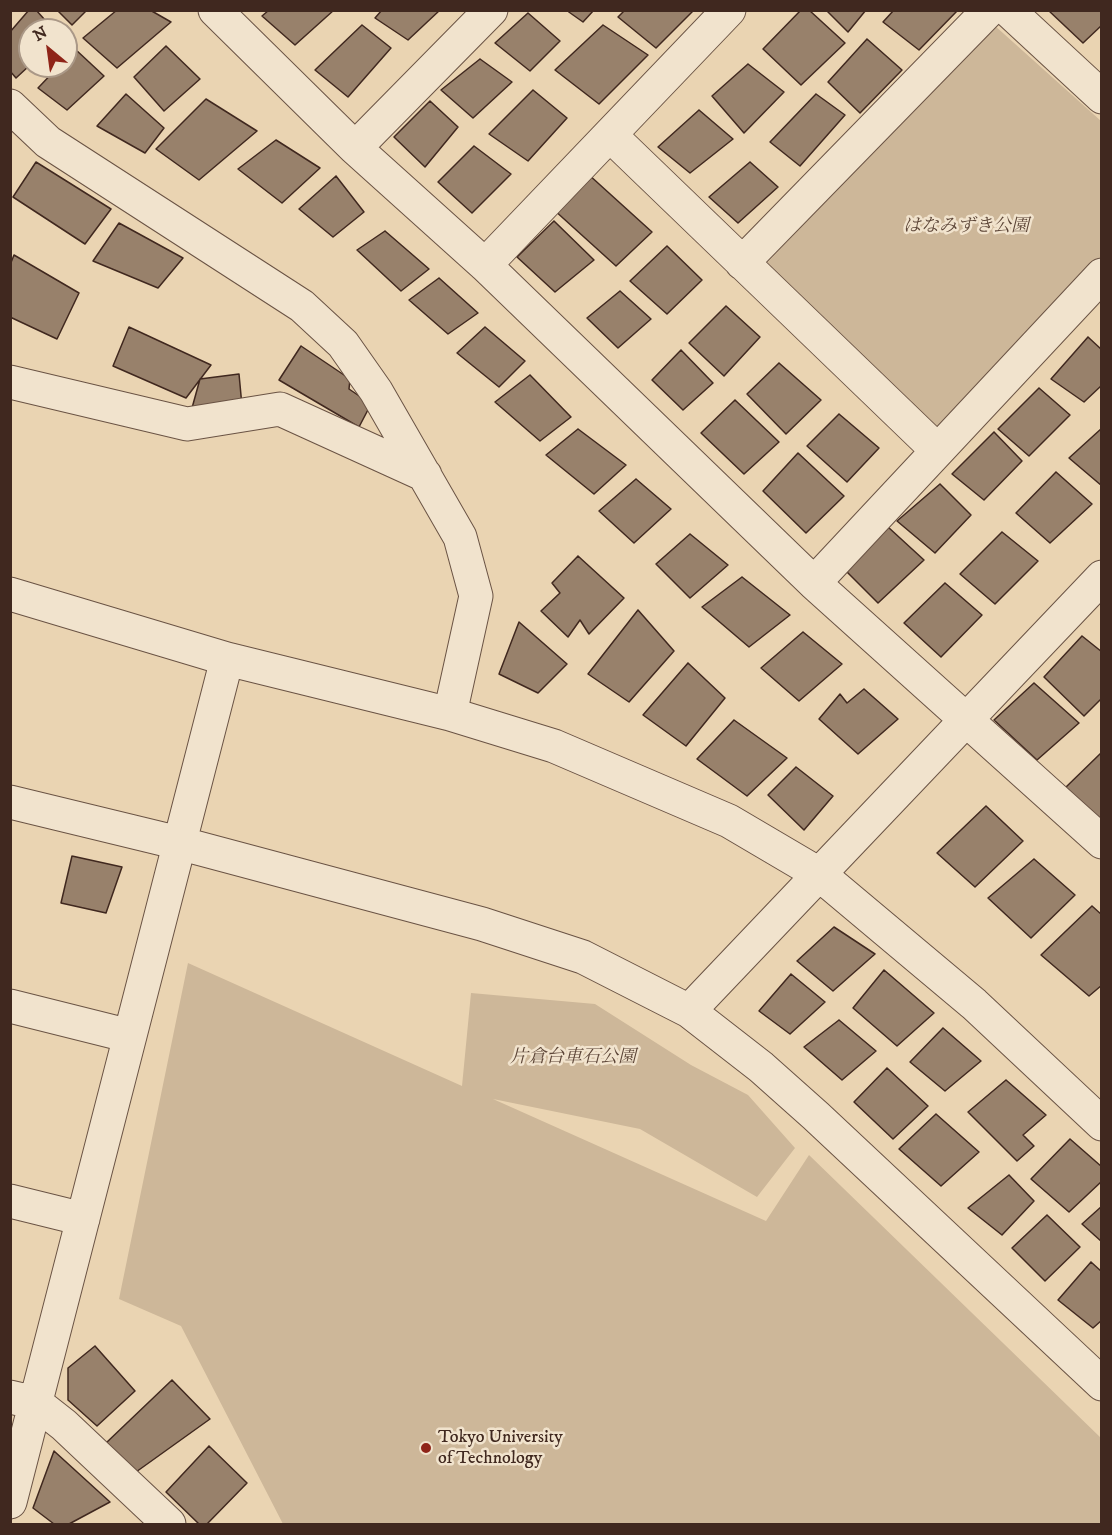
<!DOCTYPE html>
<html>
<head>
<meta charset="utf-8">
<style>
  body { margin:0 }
  #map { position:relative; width:1112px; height:1535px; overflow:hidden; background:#ead4b2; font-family:"IM FELL DW Pica",serif }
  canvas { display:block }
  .frame { position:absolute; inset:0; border:12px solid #40281f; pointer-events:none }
  .north { position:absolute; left:18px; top:18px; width:60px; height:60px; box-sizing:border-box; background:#f1e3cd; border:2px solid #aa9887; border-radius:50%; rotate:331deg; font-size:16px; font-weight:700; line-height:24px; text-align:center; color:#40281f }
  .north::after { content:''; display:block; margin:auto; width:21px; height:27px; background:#8f2418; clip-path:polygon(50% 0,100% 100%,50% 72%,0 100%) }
</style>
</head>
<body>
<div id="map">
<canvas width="1112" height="1535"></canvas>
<div class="frame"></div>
<div class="north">N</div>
</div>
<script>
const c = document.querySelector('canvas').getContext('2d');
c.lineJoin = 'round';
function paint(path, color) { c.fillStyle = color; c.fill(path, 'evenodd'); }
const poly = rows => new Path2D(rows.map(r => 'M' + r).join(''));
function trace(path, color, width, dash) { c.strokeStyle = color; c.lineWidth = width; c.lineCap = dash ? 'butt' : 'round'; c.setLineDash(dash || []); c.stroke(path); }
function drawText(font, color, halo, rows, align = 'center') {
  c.font = font + ' "IM FELL DW Pica","Noto Serif JP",serif'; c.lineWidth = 5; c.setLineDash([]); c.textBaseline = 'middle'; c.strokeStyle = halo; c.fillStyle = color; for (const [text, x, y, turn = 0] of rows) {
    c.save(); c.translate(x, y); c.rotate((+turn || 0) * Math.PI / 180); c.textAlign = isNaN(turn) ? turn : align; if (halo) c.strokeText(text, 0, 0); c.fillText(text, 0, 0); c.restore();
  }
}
paint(poly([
  [994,25,1101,121,1101,257,938,431,766,264],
  [188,963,462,1086,471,993,595,1004,691,1065,748,1095,795,1148,757,1197,640,1129,493,1099,766,1221,809,1155,1101,1438,1101,1524,283,1524,181,1326,119,1299]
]), '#cdb799');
const building = poly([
  [29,10,36,10,54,30,30,30,30,65,16,78,10,71,10,32,29,10],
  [57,10,87,10,72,25,57,10],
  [117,10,150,10,171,22,117,68,83,38,117,10],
  [269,10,334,10,295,45,262,16,269,10],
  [382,10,440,10,408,40,375,18,382,10],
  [566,10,594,10,583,22,566,10],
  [625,10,694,10,656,48,618,17,625,10],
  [801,10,809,10,845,43,801,85,763,49,801,10],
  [826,10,866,10,848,32,826,10],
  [894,10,958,10,919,50,883,22,894,10],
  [1048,10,1102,10,1102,25,1083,43,1048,10],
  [528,13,560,41,530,71,495,43,528,13],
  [362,25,391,48,348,97,315,70,362,25],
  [603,25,648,55,599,104,555,70,603,25],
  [867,39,902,70,860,113,828,82,867,39],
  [166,46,200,79,164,111,134,77,166,46],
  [75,49,104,76,67,110,38,88,59,66,66,66,66,58,75,49],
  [480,59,512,82,473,118,441,90,480,59],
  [748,64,784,92,744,133,712,96,748,64],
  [533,90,567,118,528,161,489,134,533,90],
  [126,94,164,128,145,153,97,126,126,94],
  [816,94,845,115,800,166,770,142,816,94],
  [206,99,257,131,199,180,156,149,206,99],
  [430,101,458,127,425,167,394,137,430,101],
  [699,110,733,139,690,173,658,147,699,110],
  [276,140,320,168,282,203,238,169,276,140],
  [474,146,511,174,472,213,438,182,474,146],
  [36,162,111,209,85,244,13,197,36,162],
  [750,162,778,187,738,223,709,197,750,162],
  [588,174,652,232,616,266,553,209,588,174],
  [336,176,364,212,333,237,299,209,336,176],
  [554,221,594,260,555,292,517,257,554,221],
  [119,223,183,258,158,288,93,261,119,223],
  [385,231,429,269,401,291,357,250,385,231],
  [667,246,702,280,667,314,630,281,667,246],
  [14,255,79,293,57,339,10,317,10,265,14,255],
  [439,278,478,313,448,334,409,300,439,278],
  [620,291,651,319,618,348,587,318,620,291],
  [726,306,760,337,724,376,689,343,726,306],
  [129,327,211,365,186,398,113,366,129,327],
  [485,327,525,361,499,387,457,353,485,327],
  [1088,337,1102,350,1102,385,1084,402,1051,379,1088,337],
  [301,346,350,379,349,389,371,404,359,427,279,380,301,346],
  [681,350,713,383,683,410,652,380,681,350],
  [779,363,821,400,786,434,747,394,779,363],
  [239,374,242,406,192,408,200,379,239,374],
  [530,375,571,417,540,441,495,402,530,375],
  [1039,388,1070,415,1029,456,998,429,1039,388],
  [735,400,779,442,744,474,701,433,735,400],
  [839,414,879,448,847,482,807,446,839,414],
  [1102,428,1102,486,1069,458,1102,428],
  [578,429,626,465,594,494,546,455,578,429],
  [994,432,1022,461,984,500,952,474,994,432],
  [798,453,844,496,806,533,763,491,798,453],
  [1056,472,1092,504,1050,543,1016,513,1056,472],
  [636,479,671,509,634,543,599,511,636,479],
  [940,484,971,515,935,553,897,521,940,484],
  [888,527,924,560,878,603,844,569,888,527],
  [1002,532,1038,561,995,604,960,574,1002,532],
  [690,534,728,565,690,598,656,564,690,534],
  [578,556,624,598,589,634,580,620,568,637,541,611,560,593,552,583,578,556],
  [742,577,790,615,749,647,702,607,742,577],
  [945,583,982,615,941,657,904,623,945,583],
  [638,610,674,651,629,702,588,674,638,610],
  [519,622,567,664,538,693,499,674,519,622],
  [803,632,842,664,799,701,761,668,803,632],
  [1082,636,1102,652,1102,698,1084,716,1044,677,1082,636],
  [688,663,725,698,686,746,643,715,688,663],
  [1034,683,1079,723,1037,760,994,720,1034,683],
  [864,689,898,719,858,754,819,719,840,694,847,703,864,689],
  [734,720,787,758,747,796,697,759,734,720],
  [1102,752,1102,820,1065,788,1102,752],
  [796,767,833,796,804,830,768,795,796,767],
  [986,806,1023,841,975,887,937,853,986,806],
  [72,856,122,867,106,913,61,903,72,856],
  [1034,859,1075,895,1031,938,988,898,1034,859],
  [1092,906,1102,915,1102,985,1089,996,1041,955,1092,906],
  [834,927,875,954,833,991,797,961,834,927],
  [884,970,934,1013,897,1046,853,1008,884,970],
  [791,974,825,1002,790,1034,759,1011,791,974],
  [839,1020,876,1051,842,1080,804,1047,839,1020],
  [943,1028,981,1061,945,1091,910,1062,943,1028],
  [887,1068,928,1106,893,1139,854,1102,887,1068],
  [1006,1080,1046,1115,1023,1135,1034,1146,1017,1161,968,1112,1006,1080],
  [936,1114,979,1152,941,1186,899,1149,936,1114],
  [1070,1139,1102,1167,1102,1181,1069,1212,1031,1179,1070,1139],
  [1009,1175,1034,1201,1002,1235,968,1208,1009,1175],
  [1102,1206,1102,1242,1082,1224,1102,1206],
  [1047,1215,1080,1247,1045,1281,1012,1248,1047,1215],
  [1091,1262,1102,1272,1102,1320,1093,1328,1058,1300,1091,1262],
  [95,1346,135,1391,97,1426,68,1400,68,1368,95,1346],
  [172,1380,210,1419,136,1472,106,1443,172,1380],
  [209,1446,247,1483,207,1524,199,1524,166,1492,209,1446],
  [54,1451,110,1502,69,1524,54,1524,33,1508,54,1451]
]);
paint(building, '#98816b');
trace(building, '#40281f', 1.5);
const street = poly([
  [215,10,355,148,485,265,814,583,1102,842],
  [1008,10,1102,97],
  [10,106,48,142,302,306,343,344,376,391,460,537,476,596,450,714],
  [610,135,937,450],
  [355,148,491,10],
  [742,263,989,10],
  [485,265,729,10],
  [10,382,187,424,280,409,425,475],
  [814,583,1102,275],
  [10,594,227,659,450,714,554,746,729,821,819,874,974,1004,1102,1124],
  [10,802,179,843,482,924,583,957,689,1011,761,1067,816,1116,1102,1384],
  [10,1006,130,1036],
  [689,1011,1102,577],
  [10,1201,83,1219],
  [10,1397,36,1403,64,1425,169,1524],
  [10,1502,227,659]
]);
trace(street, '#6a5344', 35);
trace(street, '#f1e3cd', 33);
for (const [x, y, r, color] of [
  [426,1448,6,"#8f2418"]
]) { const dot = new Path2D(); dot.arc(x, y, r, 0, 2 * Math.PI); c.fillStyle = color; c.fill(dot); trace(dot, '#f1e3cd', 2); }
drawText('italic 18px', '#5c4537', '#f1e3cd', [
  ["はなみずき公園",966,227],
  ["片倉台車石公園",573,1058]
]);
drawText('18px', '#40281f', '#f1e3cd', [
  ["Tokyo University",438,1438],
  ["of Technology",438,1459]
], 'left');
</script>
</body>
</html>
